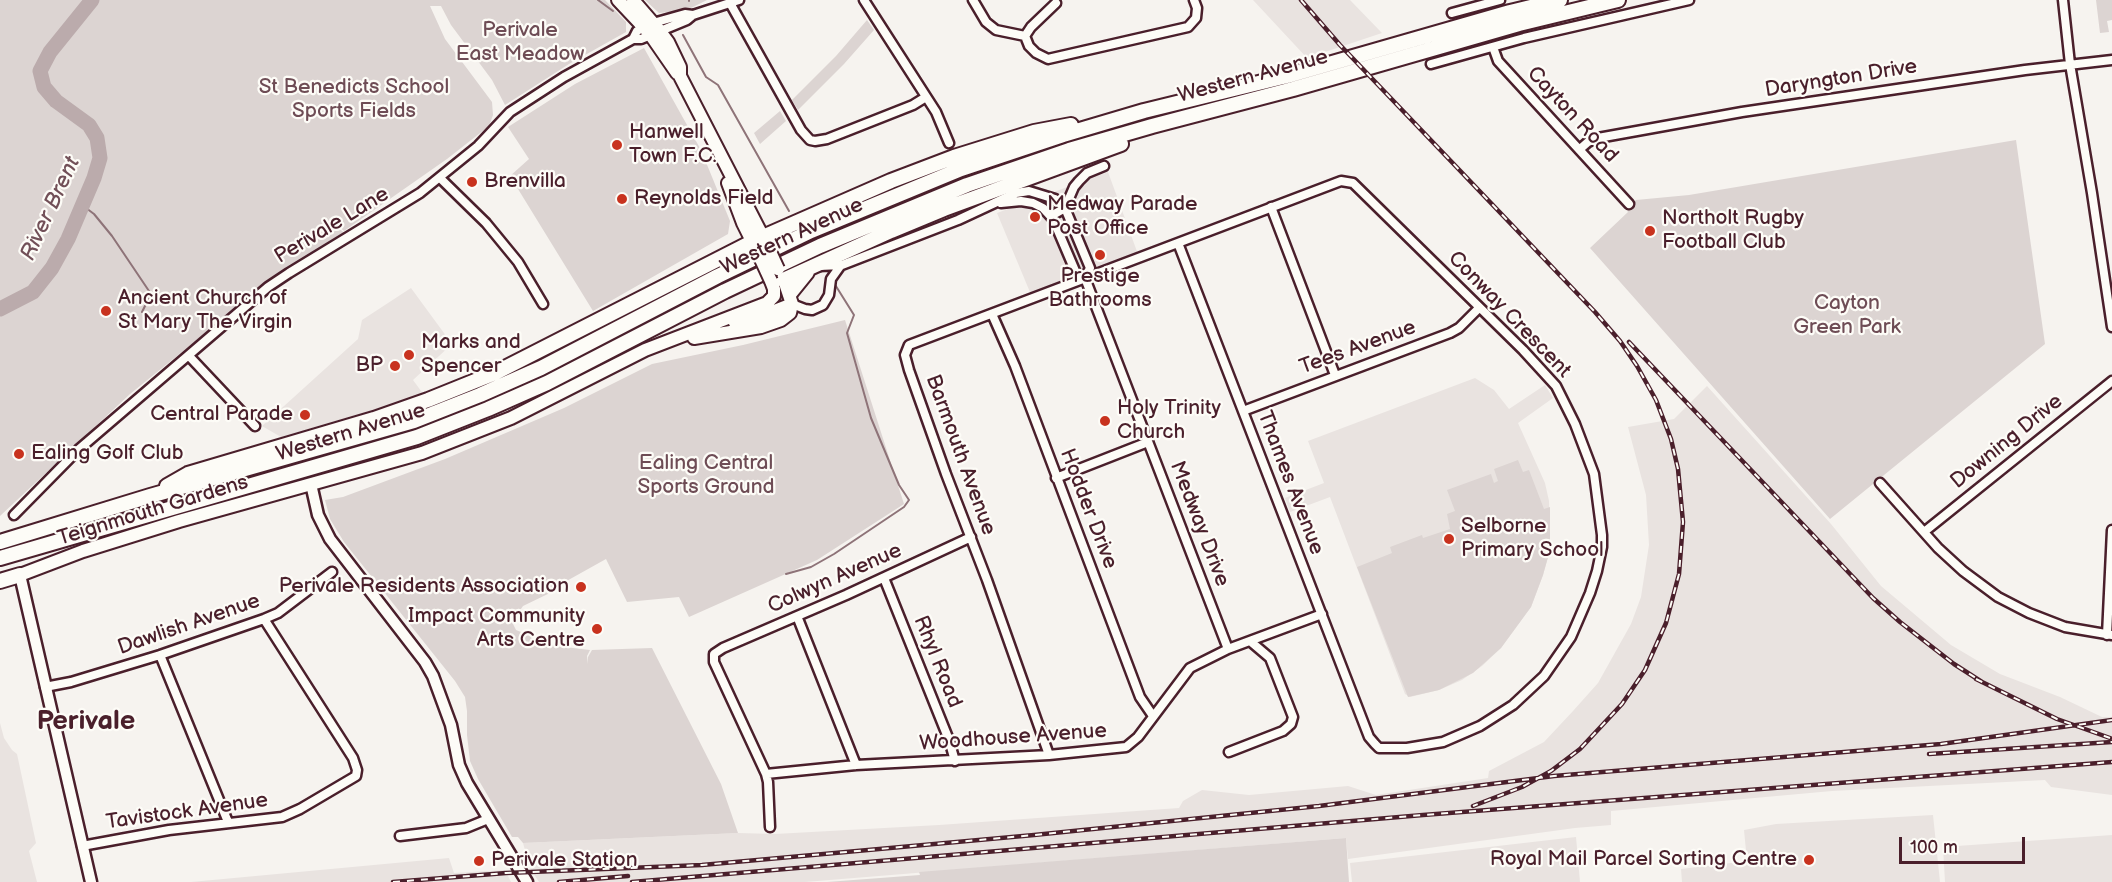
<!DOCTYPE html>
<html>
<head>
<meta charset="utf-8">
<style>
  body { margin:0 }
  #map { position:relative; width:2112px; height:882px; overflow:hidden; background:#f6f3ef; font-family:"Balsamiq Sans",sans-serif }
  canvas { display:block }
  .scale { position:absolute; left:1899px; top:837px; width:126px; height:27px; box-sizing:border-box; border:3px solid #4a1f2b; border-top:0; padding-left:8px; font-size:18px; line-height:21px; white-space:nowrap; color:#4a1f2b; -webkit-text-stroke:4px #fdfcf7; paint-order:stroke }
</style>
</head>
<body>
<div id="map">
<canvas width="2112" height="882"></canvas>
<div class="scale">100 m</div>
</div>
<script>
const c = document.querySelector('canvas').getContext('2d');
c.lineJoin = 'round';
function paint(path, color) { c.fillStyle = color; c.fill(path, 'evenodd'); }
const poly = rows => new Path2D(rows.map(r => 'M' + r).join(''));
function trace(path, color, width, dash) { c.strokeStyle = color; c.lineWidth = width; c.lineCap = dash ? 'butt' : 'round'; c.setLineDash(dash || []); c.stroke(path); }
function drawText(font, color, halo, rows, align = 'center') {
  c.font = font + ' "Balsamiq Sans",sans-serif'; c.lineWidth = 4.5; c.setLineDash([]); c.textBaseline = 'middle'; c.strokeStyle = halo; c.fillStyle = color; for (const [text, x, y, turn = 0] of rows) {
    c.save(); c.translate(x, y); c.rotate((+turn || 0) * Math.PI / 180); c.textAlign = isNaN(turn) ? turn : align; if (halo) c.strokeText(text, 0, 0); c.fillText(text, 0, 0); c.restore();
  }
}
paint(poly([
  [1253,0,1350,0,1382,33,1307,58],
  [1108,172,1139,257,1032,297,997,213],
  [411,288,452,344,413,380,424,395,281,437,262,426,358,339,362,320],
  [1475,378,1494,390,1509,409,1545,385,1553,398,1518,423,1545,483,1549,501,1550,550,1543,575,1531,607,1501,648,1482,666,1462,680,1439,690,1410,697,1405,694,1330,497,1290,512,1285,498,1324,483,1308,441],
  [1707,386,1831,524,1881,586,1951,645,2000,674,2060,697,2102,717,2112,717,2112,795,2051,787,2045,780,1832,791,1611,811,1611,825,1575,828,1348,859,1346,838,805,882,539,882,530,868,523,843,738,833,775,834,939,825,1179,808,1183,801,1202,790,1249,795,1348,786,1376,795,1488,778,1489,771,1544,742,1573,711,1598,683,1631,624,1641,597,1649,545,1646,495,1628,427,1674,419],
  [0,723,4,738,12,750,17,754,36,843,29,851,37,882,0,882],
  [1933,815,1940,882,1682,882,1681,869,1747,861,1744,830,1776,824],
  [2112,835,2112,882,1945,882,1943,847],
  [1576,837,1580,882,1352,882,1350,863],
  [449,858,454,873,505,870,511,882,191,882]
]), '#e9e3e0');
paint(poly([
  [0,0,605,0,626,22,626,32,569,64,505,105,492,80,451,25,441,6,430,6,445,39,492,102,493,115,489,126,447,159,344,231,327,216,345,234,240,305,130,394,0,516],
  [645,0,707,0,687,10,659,13],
  [2096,0,2112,0,2112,20,2107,21,2109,32,2100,33],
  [867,20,874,30,844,64,798,110,792,100,836,56],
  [1500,37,1501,41,1436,59,1432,55],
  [644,48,701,150,730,221,728,234,593,311,510,176,529,159,508,127,575,84],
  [780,111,786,121,760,144,754,133],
  [2016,140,2045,344,1830,519,1590,248,1628,212,1626,209,1636,200,1689,195],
  [845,320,904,504,817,560,689,617,679,597,627,602,606,559,563,583,554,591,523,606,512,622,516,630,556,646,590,650,587,656,588,664,588,657,592,650,652,648,721,784,738,833,523,843,518,837,512,837,478,779,470,761,467,735,467,711,465,697,455,681,344,542,330,519,325,500,343,497,445,459,564,408,652,364,743,345],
  [1518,460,1523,472,1529,470,1544,509,1550,507,1550,550,1543,575,1531,607,1501,648,1473,673,1439,690,1408,697,1357,567,1392,553,1390,547,1422,535,1423,538,1450,529,1447,514,1455,511,1447,490,1491,474,1494,483,1498,481,1494,469],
  [1346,838,1349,882,827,882,920,875,919,872]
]), '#dcd4d2');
trace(poly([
  [598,0,613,11],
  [689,1,689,0],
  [683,35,706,77,718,85,789,211],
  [82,205,94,214,112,236,151,294,142,312],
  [786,574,811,567,834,554,904,507,909,500,899,485,871,418,847,333,854,315,834,283]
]), '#8e7378', 2);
trace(poly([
  [0,309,33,292,52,268,68,239,94,178,100,158,97,138,89,125,56,101,44,87,40,71,50,52,92,0]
]), '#bbabac', 15);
const minor = poly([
  [864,0,936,112,949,143],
  [973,0,986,22,996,30,1025,36,1029,46,1036,53,1048,59,1188,27,1196,18,1197,8,1194,0],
  [2063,0,2070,64,2092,193,2112,327],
  [730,3,801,130,810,140,815,141,827,139,913,105,926,97],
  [1452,13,1500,0],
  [1025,36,1031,27,1056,3],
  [633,39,637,31,653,23,685,14,693,15],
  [1493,47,1498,61,1629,204],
  [1431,64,1524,38,1689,0],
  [1580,149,1588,142,1598,138,1742,112,2025,70,2112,60],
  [440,178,486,223,518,262,543,304],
  [1001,203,1021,201,1033,203,1043,208,1053,219,1076,273,1079,277,1085,278],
  [1271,207,1335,375],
  [1051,216,1065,208,1074,187,1079,181,1087,173,1104,166],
  [819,266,842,265,958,220,1016,193,1029,191,1055,199,1065,208,1090,268,1085,278],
  [1085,278,1228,649],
  [792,304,805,309,812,310,823,305,829,295,831,279,841,265],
  [992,314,1015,366,1140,697,1153,716],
  [189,356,255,426],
  [1243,411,1450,333,1459,328,1479,308],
  [1056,478,1148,442],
  [1880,483,1938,548,1963,571,1998,597,2029,613,2065,627,2112,635],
  [14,515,78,450,268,287,289,273,420,193,478,146,510,112,564,77,633,39,641,39,687,20,693,15,739,0],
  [1924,532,2112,381],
  [884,578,949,740,955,761],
  [797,616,856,765],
  [2107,635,2112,530],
  [160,655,228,822],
  [45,687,71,682,160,655,264,619,278,613,332,572],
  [1229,752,1283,731,1291,724,1293,717,1270,658,1250,641],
  [1049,755,987,580,946,474,909,370,905,355,909,345,1341,181,1353,183,1523,350,1556,386,1575,424,1594,474,1602,535,1602,547,1597,571,1590,593,1571,637,1544,676,1513,705,1480,726,1443,742,1407,748,1379,748,1375,744,1369,737,1178,243],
  [766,774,856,765,1049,755,1126,747,1138,737,1190,668,1228,649,1322,614],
  [770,827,768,782,766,774,714,662,714,654,723,648,846,595,971,537],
  [400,836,466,828,488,819],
  [82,846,169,830,282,817,300,809,356,776,357,770,353,758,264,619]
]);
const tertiary = poly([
  [311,484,318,515,330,539,425,662,433,676,451,725,459,765,467,783,527,882],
  [20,575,91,882]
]);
const secondary = poly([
  [618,0,650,34,677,73],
  [633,0,659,30,668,42,680,67,680,76,766,243],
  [728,183,743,223,759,255],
  [735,323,764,315,792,304],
  [694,338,761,327,781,320,790,313,792,304,786,286],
  [20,575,83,551,179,521,422,453,511,418,645,350,767,303,774,296,774,289,771,281]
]);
const trunk = poly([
  [763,237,891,181,954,157,1034,132,1071,125],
  [783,280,891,231,944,209,1121,144],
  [790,293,807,272],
  [167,486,188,474,374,419,428,400,495,373,752,242],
  [0,542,150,496,414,421,480,395,541,368,718,276,811,231,961,169,1063,135,1144,111,1287,76,1510,12,1560,0],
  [0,558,417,437,488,409,547,383,725,291,820,246,967,185,1069,150,1152,126,1293,89,1519,24,1618,0],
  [0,581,20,575]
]);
trace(minor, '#4a1f2b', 13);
trace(tertiary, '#4a1f2b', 15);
trace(secondary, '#4a1f2b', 16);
trace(trunk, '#4a1f2b', 18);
trace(minor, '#fdfcf7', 8);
trace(tertiary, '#fdfcf7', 10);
trace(secondary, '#fdfcf7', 12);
trace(trunk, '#fdfcf7', 14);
const rail = poly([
  [1301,0,1340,45,1595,312,1620,341,1637,366,1656,400,1671,439,1678,469,1683,522,1679,574,1666,623,1645,670,1622,704,1580,749,1551,771,1522,787,1473,806],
  [1629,342,1873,598,1900,622,1954,664,1982,682],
  [1976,679,2057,719,2110,738],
  [1929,754,2112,742],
  [393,882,506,873,702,865,1034,835,1319,806,1554,776,1941,744,2112,720],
  [559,882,628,876],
  [632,882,1423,815,2112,762]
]);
trace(rail, '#4a1f2b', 4.5);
trace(rail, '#fdfcf7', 2, [7]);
const secondaryBridge = poly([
  [766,243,778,269],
  [759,255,771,281]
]);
trace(secondaryBridge, '#4a1f2b', 16, []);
trace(secondaryBridge, '#fdfcf7', 12);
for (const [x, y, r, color] of [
  [617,145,6,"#c8321e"],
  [472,182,6,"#c8321e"],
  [622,199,6,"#c8321e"],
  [1035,217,6,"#c8321e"],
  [1650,231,6,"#c8321e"],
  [1100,255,6,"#c8321e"],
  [106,311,6,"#c8321e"],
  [409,355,6,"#c8321e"],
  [395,366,6,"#c8321e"],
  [305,415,6,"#c8321e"],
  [1105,421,6,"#c8321e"],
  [19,454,6,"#c8321e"],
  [1449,539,6,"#c8321e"],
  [581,587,6,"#c8321e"],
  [597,629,6,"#c8321e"],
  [1809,860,6,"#c8321e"],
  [479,861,6,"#c8321e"]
]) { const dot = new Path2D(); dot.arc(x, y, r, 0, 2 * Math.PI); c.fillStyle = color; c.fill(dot); trace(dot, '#fdfcf7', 2); }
drawText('21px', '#6e4c55', '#fdfcf7', [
  ["Perivale",520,31],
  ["East Meadow",520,55],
  ["St Benedicts School",354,88],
  ["Sports Fields",354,112],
  ["Cayton",1847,304],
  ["Green Park",1847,328],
  ["Ealing Central",706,464],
  ["Sports Ground",706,488]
]);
drawText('21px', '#4a1f2b', '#fdfcf7', [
  ["Western Avenue",1253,77,-15],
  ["Daryngton Drive",1841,79,-9],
  ["Cayton Road",1572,115,47],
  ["Perivale Lane",332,226,-31],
  ["Western Avenue",792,237,-25],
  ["Conway Crescent",1509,315,46],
  ["Tees Avenue",1358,348,-20],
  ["Western Avenue",351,433,-17],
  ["Downing Drive",2007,442,-39],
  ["Barmouth Avenue",960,455,70],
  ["Thames Avenue",1290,483,69],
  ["Hodder Drive",1088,509,69],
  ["Teignmouth Gardens",153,511,-17],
  ["Medway Drive",1199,524,69],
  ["Colwyn Avenue",835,579,-24],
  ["Dawlish Avenue",189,625,-19],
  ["Rhyl Road",937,662,68],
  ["Woodhouse Avenue",1013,738,-4],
  ["Tavistock Avenue",187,812,-8]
]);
drawText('21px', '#4a1f2b', '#fdfcf7', [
  ["Hanwell",629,133],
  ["Town F.C.",629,157],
  ["Brenvilla",484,182],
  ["Reynolds Field",634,199],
  ["Medway Parade",1047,205],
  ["Post Office",1047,229],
  ["Northolt Rugby",1662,219],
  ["Football Club",1662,243],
  ["Prestige",1100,277,"center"],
  ["Bathrooms",1100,301,"center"],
  ["Ancient Church of",118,299],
  ["St Mary The Virgin",118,323],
  ["Marks and",421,343],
  ["Spencer",421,367],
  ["BP",383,366,"right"],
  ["Holy Trinity",1117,409],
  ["Church",1117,433],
  ["Central Parade",293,415,"right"],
  ["Ealing Golf Club",31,454],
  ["Selborne",1461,527],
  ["Primary School",1461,551],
  ["Perivale Residents Association",569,587,"right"],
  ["Impact Community",585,617,"right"],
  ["Arts Centre",585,641,"right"],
  ["Royal Mail Parcel Sorting Centre",1797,860,"right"],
  ["Perivale Station",491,861]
], 'left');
drawText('italic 22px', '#725058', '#fdfcf7', [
  ["River Brent",51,209,-65]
]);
drawText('bold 27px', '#4a1f2b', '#fdfcf7', [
  ["Perivale",86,722]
]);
</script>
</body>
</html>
